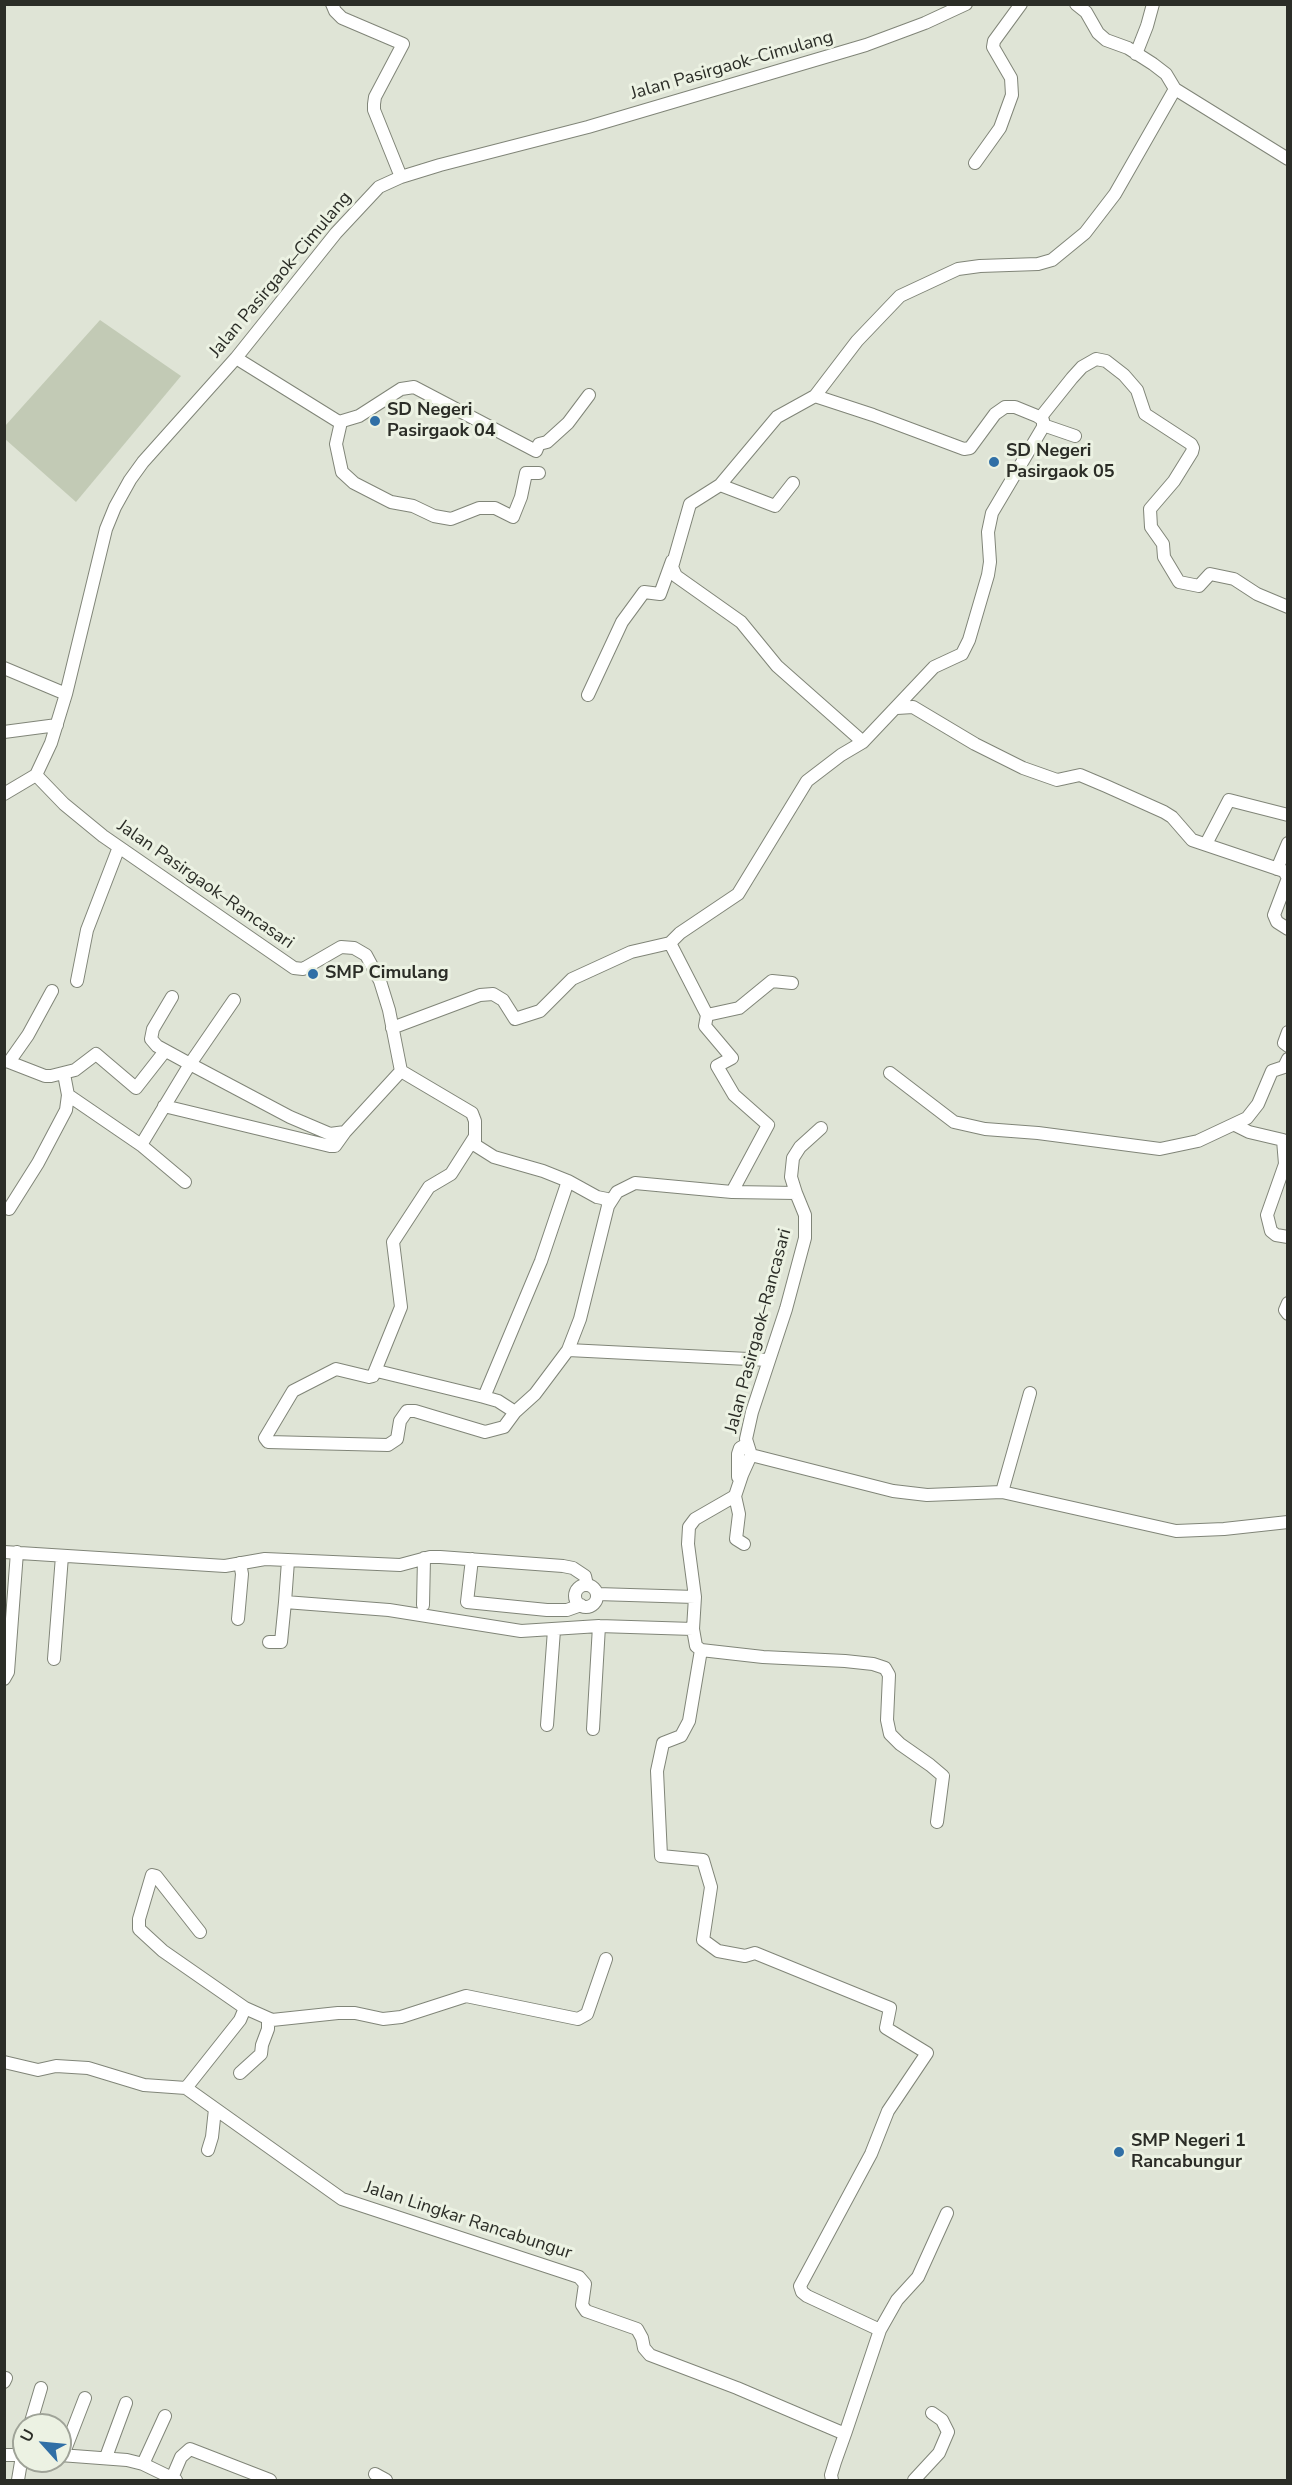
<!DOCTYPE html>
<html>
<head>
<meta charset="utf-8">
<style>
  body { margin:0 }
  #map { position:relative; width:1292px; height:2485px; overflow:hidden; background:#dfe4d6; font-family:"Nunito Sans",sans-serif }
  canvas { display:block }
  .frame { position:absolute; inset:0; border:6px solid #2b2d27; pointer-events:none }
  .north { position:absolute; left:12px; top:2413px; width:60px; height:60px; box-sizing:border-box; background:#ecf2e3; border:2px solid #9fa398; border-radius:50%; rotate:297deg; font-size:16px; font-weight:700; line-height:24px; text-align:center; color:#2b2d27 }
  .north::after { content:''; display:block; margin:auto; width:21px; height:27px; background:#306fa6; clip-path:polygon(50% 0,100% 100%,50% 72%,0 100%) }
</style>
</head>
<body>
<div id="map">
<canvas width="1292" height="2485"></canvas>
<div class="frame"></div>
<div class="north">U</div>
</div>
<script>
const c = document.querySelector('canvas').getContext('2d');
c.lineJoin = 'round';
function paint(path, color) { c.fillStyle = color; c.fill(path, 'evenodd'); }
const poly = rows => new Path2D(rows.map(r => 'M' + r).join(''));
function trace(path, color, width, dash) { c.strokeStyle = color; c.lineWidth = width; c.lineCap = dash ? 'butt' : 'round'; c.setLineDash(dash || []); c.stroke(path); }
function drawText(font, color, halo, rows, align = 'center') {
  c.font = font + ' "Nunito Sans",sans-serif'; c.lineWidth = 6; c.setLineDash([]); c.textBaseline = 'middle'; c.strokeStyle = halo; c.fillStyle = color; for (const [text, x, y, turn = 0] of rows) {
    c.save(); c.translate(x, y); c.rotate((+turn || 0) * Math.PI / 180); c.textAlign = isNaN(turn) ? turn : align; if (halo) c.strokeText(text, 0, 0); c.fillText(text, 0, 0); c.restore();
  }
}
paint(poly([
  [100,320,181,376,76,502,5,439,5,426]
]), '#c2cab5');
const minor = poly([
  [332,4,335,11,342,18,403,44,375,97,374,104,374,110,401,177],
  [1136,54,1147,26,1153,4],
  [1175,89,1288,159],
  [975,163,1000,128,1012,95,1011,78,993,47,994,41,1021,4],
  [236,358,339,422,359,416,401,389,414,387,536,451,539,444,547,442,568,423,589,395],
  [815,396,777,417,720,485,690,504,672,567,676,576,741,622,777,666,863,742],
  [1040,418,1072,378,1082,367,1096,359,1106,361,1124,375,1137,390,1145,414,1191,444,1193,448,1192,452,1174,481,1150,509,1151,527,1163,544,1164,557,1179,582,1199,586,1210,574,1234,579,1257,594,1288,607],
  [341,422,336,444,342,472,354,483,391,502,413,506,434,516,451,519,479,508,495,508,513,517,521,497,526,473,539,473],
  [1043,425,1075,436],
  [720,485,775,506,793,483],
  [4,668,66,694],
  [588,695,622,622,644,592,660,594,672,561],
  [897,708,913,707,975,744,1023,768,1057,780,1080,775,1106,786,1164,812,1172,817,1192,840,1284,871,1288,878,1274,915,1277,922,1288,929],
  [4,732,57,725],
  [36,775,64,804,103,836,294,968,303,969,341,947,354,948,366,955,380,981,389,1010,401,1071,472,1113,475,1121,475,1145,494,1157,543,1171,568,1181,597,1197,607,1199,608,1206,617,1192,635,1183,732,1192,796,1193,805,1215,805,1238,786,1309,752,1412,746,1439,751,1455,893,1491,927,1495,1002,1492,1176,1531,1224,1529,1288,1522],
  [4,794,36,775,51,743,66,694,106,529,115,507,130,480,143,462,236,358,336,233,379,187,401,177,440,165,588,127,866,45,925,23,966,4],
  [1206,844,1229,800,1288,815],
  [1277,869,1288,843],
  [77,981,87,930,119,847],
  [52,991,28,1035,9,1062,45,1076,51,1076,75,1070,96,1054,136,1088,165,1051],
  [234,1000,190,1064,290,1117,330,1134,345,1132,401,1071],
  [707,1015,739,1008,772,981,792,983],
  [392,1028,480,995,493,994,503,1000,515,1019,540,1011,572,979,631,952,670,943],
  [1288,1032,1284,1043,1288,1046],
  [890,1073,954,1122,985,1129,1038,1133,1160,1149,1198,1141,1247,1118,1258,1104,1272,1071,1284,1067,1288,1059],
  [68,1095,141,1145,185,1182],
  [164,1106,330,1146,335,1146,345,1132],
  [1235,1125,1249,1132,1283,1140,1285,1164,1267,1215,1271,1231,1276,1235,1288,1237],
  [474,1138,451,1174,429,1187,393,1242,401,1307,373,1376,369,1377,336,1369,293,1391,265,1438,268,1442,388,1445,397,1439,400,1421,407,1411,415,1411,485,1432,504,1427,515,1412],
  [141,1145,190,1064,157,1046,151,1039,153,1029,172,997],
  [568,1181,541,1261,484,1397,498,1401,515,1412,535,1394,568,1350,580,1319,608,1206],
  [732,1192,768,1125,734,1095,717,1066,732,1058,705,1026,707,1015,670,943,680,933,738,894,807,781,841,755,863,742,934,667,962,654,969,640,988,575,990,562,988,532,992,513,1043,427,1043,420,1037,416,1015,407,1005,407,995,414,970,448,964,449,873,415,815,396,857,341,900,296,958,269,980,266,1038,264,1052,260,1085,233,1115,194,1175,89,1166,74,1153,64,1128,48,1106,40,1098,33,1086,12,1076,4],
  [796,1193,791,1177,793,1158,800,1147,821,1128],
  [9,1209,38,1163,66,1110,68,1095,64,1074],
  [1288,1303,1285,1310,1288,1314],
  [568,1350,768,1360],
  [377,1371,484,1397],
  [738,1477,738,1454,740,1448,747,1444],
  [1002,1492,1030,1393],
  [735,1496,739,1514,736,1539,744,1544],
  [4,1552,225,1566,265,1559,400,1565,430,1557,440,1557,563,1566,573,1568,585,1576,587,1585],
  [472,1559,467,1602,547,1610,567,1610,581,1605],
  [288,1561,285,1602,389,1610,521,1631,599,1626,693,1629,695,1597,688,1544,689,1527,695,1519,735,1496,742,1475,751,1455],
  '575 1596a11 11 0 1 1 22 0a11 11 0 1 1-22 0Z',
  [597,1594,695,1597],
  [423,1605,424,1558],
  [238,1619,242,1574,240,1563],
  [693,1629,696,1646,701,1650,763,1657,845,1661,873,1664,885,1668,889,1675,887,1720,890,1734,900,1744,930,1765,943,1776,937,1822],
  [269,1642,281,1642,285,1602],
  [701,1650,689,1721,681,1736,663,1743,657,1771,661,1856,703,1860,711,1887,703,1940,718,1951,745,1956,755,1953,890,2008,886,2028,927,2053,888,2111,871,2154,800,2286,802,2292,807,2296,880,2330],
  [54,1659,62,1556],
  [4,1679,8,1672,17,1552],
  [547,1725,554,1630],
  [593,1729,599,1626],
  [200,1932,156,1876,152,1875,139,1919,139,1929,163,1951,245,2008],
  [4,2062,38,2070,56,2066,88,2068,144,2085,186,2088,342,2199,579,2277,585,2284,582,2305,586,2311,637,2329,642,2338,644,2348,650,2355,737,2388,845,2434,835,2462,831,2475,832,2480],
  [240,2073,261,2054,262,2045,268,2029,268,2019],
  [186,2088,240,2020,245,2008,272,2020,338,2013,355,2013,383,2019,401,2017,466,1996,578,2019,587,2014,606,1959],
  [208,2150,212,2137,215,2109],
  [4,2382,6,2378],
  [30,2425,41,2388],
  [845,2434,880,2330,897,2300,918,2277,947,2213],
  [4,2455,24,2455],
  [60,2455,127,2460,143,2464,176,2480],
  [63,2455,85,2398],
  [106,2457,126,2403],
  [143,2464,165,2416],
  [375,2474,386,2480],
  [172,2478,181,2457,190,2449,270,2480],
  [18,2480,24,2444],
  [914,2480,939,2453,948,2432,942,2420,932,2413]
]);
trace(minor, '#808578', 14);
trace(minor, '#fff', 12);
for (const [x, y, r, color] of [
  [375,421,6,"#306fa6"],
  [994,462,6,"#306fa6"],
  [313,974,6,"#306fa6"],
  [1119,2152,6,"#306fa6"]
]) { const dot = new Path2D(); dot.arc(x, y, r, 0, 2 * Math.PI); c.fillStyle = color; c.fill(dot); trace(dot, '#ecf2e3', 2); }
drawText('18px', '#2b2d27', '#ecf2e3', [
  ["Jalan Pasirgaok–Cimulang",732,66,-16],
  ["Jalan Pasirgaok–Cimulang",281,275,-50],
  ["Jalan Pasirgaok–Rancasari",205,885,35],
  ["Jalan Pasirgaok–Rancasari",759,1331,-75],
  ["Jalan Lingkar Rancabungur",468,2221,18]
]);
drawText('bold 18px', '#2b2d27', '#ecf2e3', [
  ["SD Negeri",387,411],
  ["Pasirgaok 04",387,432],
  ["SD Negeri",1006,452],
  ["Pasirgaok 05",1006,473],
  ["SMP Cimulang",325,974],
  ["SMP Negeri 1",1131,2142],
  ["Rancabungur",1131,2163]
], 'left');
</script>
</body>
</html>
